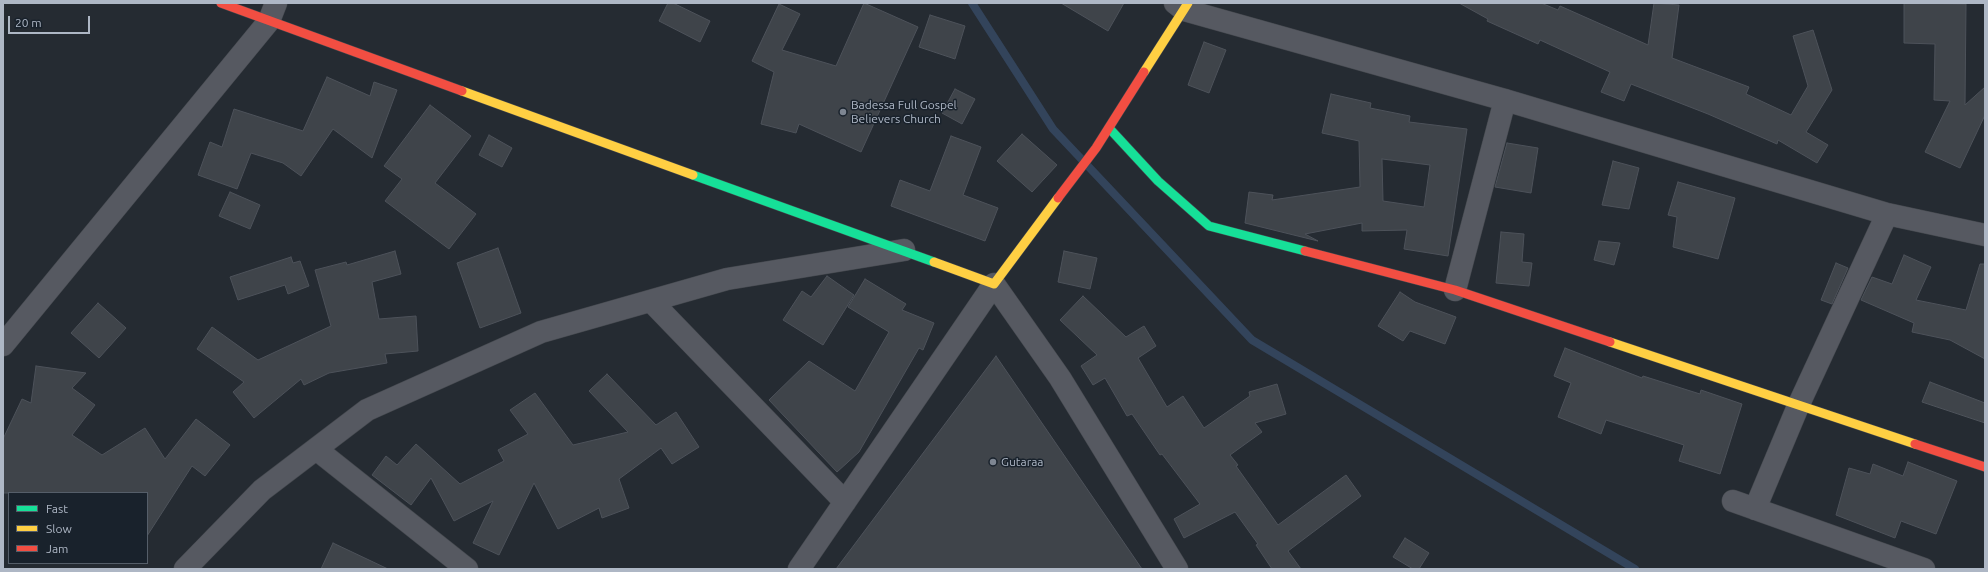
<!DOCTYPE html>
<html>
<head>
<meta charset="utf-8">
<style>
  body { margin:0 }
  #map { position:relative; width:1988px; height:572px; overflow:hidden; background:#252b32; font-family:Ubuntu,sans-serif }
  canvas { display:block }
  .frame { position:absolute; inset:0; border:4px solid #aeb7c5; pointer-events:none }
  .legend { position:absolute; left:8px; top:492px; width:140px; height:72px; box-sizing:border-box; background:#19222c; border:1px solid #555e69; margin:0; padding:5px 7px; list-style:none; font-size:12px; color:#aeb7c5 }
  .legend li { display:flex; align-items:center; gap:8px; height:20px }
  .legend b { width:20px; border:1px solid #555e69 }
  .scale { position:absolute; left:8px; top:16px; width:82px; height:18px; box-sizing:border-box; border:2px solid #aeb7c5; border-top:0; padding-left:5px; font-size:12px; line-height:14px; white-space:nowrap; color:#aeb7c5; -webkit-text-stroke:3px #19222c; paint-order:stroke }
</style>
</head>
<body>
<div id="map">
<canvas width="1988" height="572"></canvas>
<div class="frame"></div>
<ul class="legend">
<li><b style="height:5px;background:#16e098"></b>Fast</li>
<li><b style="height:5px;background:#ffcf43"></b>Slow</li>
<li><b style="height:5px;background:#f24e42"></b>Jam</li>
</ul>
<div class="scale">20 m</div>
</div>
<script>
const c = document.querySelector('canvas').getContext('2d');
c.lineJoin = 'round';
const poly = rows => new Path2D(rows.map(r => 'M' + r).join(''));
function trace(path, color, width, dash) { c.strokeStyle = color; c.lineWidth = width; c.lineCap = dash ? 'butt' : 'round'; c.setLineDash(dash || []); c.stroke(path); }
function paint(path, color) { c.fillStyle = color; c.fill(path, 'evenodd'); }
function drawText(font, color, halo, rows, align = 'center') {
  c.font = font + ' Ubuntu,sans-serif'; c.lineWidth = 3; c.setLineDash([]); c.textBaseline = 'middle'; c.strokeStyle = halo; c.fillStyle = color; for (const [text, x, y, turn = 0] of rows) {
    c.save(); c.translate(x, y); c.rotate((+turn || 0) * Math.PI / 180); c.textAlign = isNaN(turn) ? turn : align; if (halo) c.strokeText(text, 0, 0); c.fillText(text, 0, 0); c.restore();
  }
}
trace(poly([
  [972,3,1053,129,1252,340,1635,569]
]), '#33445b', 8);
const building = poly([
  [668,3,673,3,710,21,700,42,659,21,668,3],
  [864,3,918,27,861,152,799,124,796,133,761,124,774,72,752,61,779,4,800,14,782,50,836,66,864,3],
  [1061,3,1124,3,1108,31,1061,3],
  [1459,3,1541,3,1558,10,1560,6,1648,45,1654,3,1679,5,1672,58,1749,87,1746,94,1791,115,1808,86,1793,36,1813,30,1832,90,1806,132,1828,145,1817,163,1778,140,1777,144,1708,114,1631,84,1624,101,1601,92,1610,72,1540,40,1538,44,1487,21,1488,19,1459,3],
  [1904,3,1966,4,1965,105,1985,87,1985,115,1960,168,1925,152,1950,101,1934,100,1935,44,1904,43,1904,3],
  [930,15,965,26,955,59,919,47,930,15],
  [1204,42,1226,50,1209,93,1188,85,1204,42],
  [327,77,370,96,374,82,397,90,372,158,333,129,301,176,283,163,251,153,237,189,198,175,210,142,222,147,234,109,303,131,327,77],
  [955,89,975,99,962,124,942,113,955,89],
  [1331,94,1371,103,1370,108,1410,116,1409,122,1467,129,1448,256,1404,249,1407,230,1362,231,1362,223,1305,234,1318,241,1245,223,1249,192,1273,195,1272,200,1360,187,1359,141,1322,133,1331,94],
  [1382,159,1430,165,1424,207,1383,201,1382,159],
  [430,105,471,136,435,183,476,214,449,249,385,201,402,179,384,166,430,105],
  [1022,134,1057,165,1032,192,997,161,1022,134],
  [489,135,512,148,502,167,479,155,489,135],
  [951,136,981,147,963,195,998,208,985,241,891,206,900,180,930,191,951,136],
  [1507,143,1538,148,1531,193,1495,187,1507,143],
  [1613,161,1639,168,1629,209,1602,205,1613,161],
  [1678,182,1735,198,1718,259,1673,247,1677,217,1668,215,1678,182],
  [230,192,260,205,250,229,219,216,230,192],
  [1501,232,1524,234,1522,262,1532,263,1529,286,1496,283,1501,232],
  [1599,241,1620,243,1614,265,1594,260,1599,241],
  [498,248,521,313,480,328,457,263,498,248],
  [395,251,401,274,372,282,379,319,416,316,418,351,385,354,387,363,329,373,304,385,301,379,254,418,233,392,244,382,197,349,212,327,258,360,331,326,315,270,346,262,347,265,395,251],
  [1064,251,1097,258,1090,289,1058,282,1064,251],
  [1904,255,1931,267,1916,300,1966,310,1980,264,1985,264,1985,359,1950,340,1912,332,1914,323,1861,300,1872,277,1892,284,1904,255],
  [291,257,293,263,300,261,309,286,288,294,285,285,238,300,230,277,291,257],
  [1836,263,1848,268,1832,304,1821,300,1836,263],
  [827,276,854,295,823,345,783,320,802,291,811,297,827,276],
  [865,279,906,304,902,310,934,323,923,350,919,348,859,452,837,472,769,400,809,361,855,391,889,332,848,307,865,279],
  [1400,292,1415,302,1456,317,1445,344,1410,331,1403,341,1378,326,1400,292],
  [1083,296,1126,337,1144,326,1156,346,1138,358,1167,407,1183,396,1204,428,1250,396,1249,392,1277,384,1286,414,1255,423,1262,432,1230,455,1238,465,1236,466,1278,525,1346,475,1361,496,1288,551,1301,569,1272,569,1256,545,1258,544,1235,512,1184,538,1174,519,1200,504,1162,454,1160,455,1132,414,1127,416,1105,378,1093,385,1081,366,1097,355,1060,320,1083,296],
  [98,303,126,328,99,358,71,333,98,303],
  [1565,348,1642,378,1643,376,1700,394,1701,390,1742,404,1720,474,1679,461,1684,445,1606,420,1601,434,1558,417,1571,383,1554,376,1565,348],
  [996,356,1142,569,836,569,996,356],
  [36,366,86,373,72,388,95,405,72,435,102,455,145,428,165,459,196,419,230,445,205,476,192,466,147,536,147,493,3,493,3,439,22,399,31,403,36,366],
  [607,374,656,425,676,412,699,447,672,464,661,448,619,479,629,508,602,518,599,508,558,529,534,483,499,555,473,543,493,501,454,521,431,478,411,505,372,475,386,456,397,465,416,444,460,484,504,461,498,450,528,434,510,410,535,393,573,445,628,432,589,391,607,374],
  [1930,382,1985,403,1985,423,1922,402,1930,382],
  [1908,462,1957,481,1936,534,1901,521,1895,538,1836,515,1849,468,1870,474,1873,464,1903,476,1908,462],
  [1405,538,1429,553,1419,569,1413,569,1393,557,1405,538],
  [333,543,388,569,321,569,333,543]
]);
paint(building, '#3f444a');
trace(building, '#4d525a', 1);
const street = poly([
  [1175,3,1184,10,1505,100,1887,214,1985,235],
  [1455,290,1505,100],
  [651,301,845,502],
  [3,345,269,21,276,3],
  [316,449,467,569],
  [1733,501,1924,569],
  [1755,509,1799,404,1887,214],
  [185,569,262,490,367,410,541,332,727,279,904,250],
  [799,569,994,284,1060,378,1177,569]
]);
const fast = poly([
  [1109,128,1158,181,1209,226,1305,251],
  [693,175,934,262]
]);
const slow = poly([
  [1144,72,1188,3],
  [462,91,693,175],
  [934,262,994,284,1058,198],
  [1610,342,1915,444]
]);
const jam = poly([
  [221,3,462,91],
  [1058,198,1096,148,1144,72],
  [1305,251,1455,290,1610,342],
  [1915,444,1985,467]
]);
trace(street, '#43474d', 23);
trace(fast, '#43474d', 10);
trace(slow, '#43474d', 10);
trace(jam, '#43474d', 10);
trace(street, '#565961', 22);
trace(fast, '#16e098', 9);
trace(slow, '#ffcf43', 9);
trace(jam, '#f24e42', 9);
for (const [x, y, r, color] of [
  [843,112,4,"#7e8692"],
  [993,462,4,"#7e8692"]
]) { const dot = new Path2D(); dot.arc(x, y, r, 0, 2 * Math.PI); c.fillStyle = color; c.fill(dot); trace(dot, '#19222c', 1.5); }
drawText('12px', '#aeb7c5', '#19222c', [
  ["Badessa Full Gospel",851,105],
  ["Believers Church",851,119],
  ["Gutaraa",1001,462]
], 'left');
</script>
</body>
</html>
